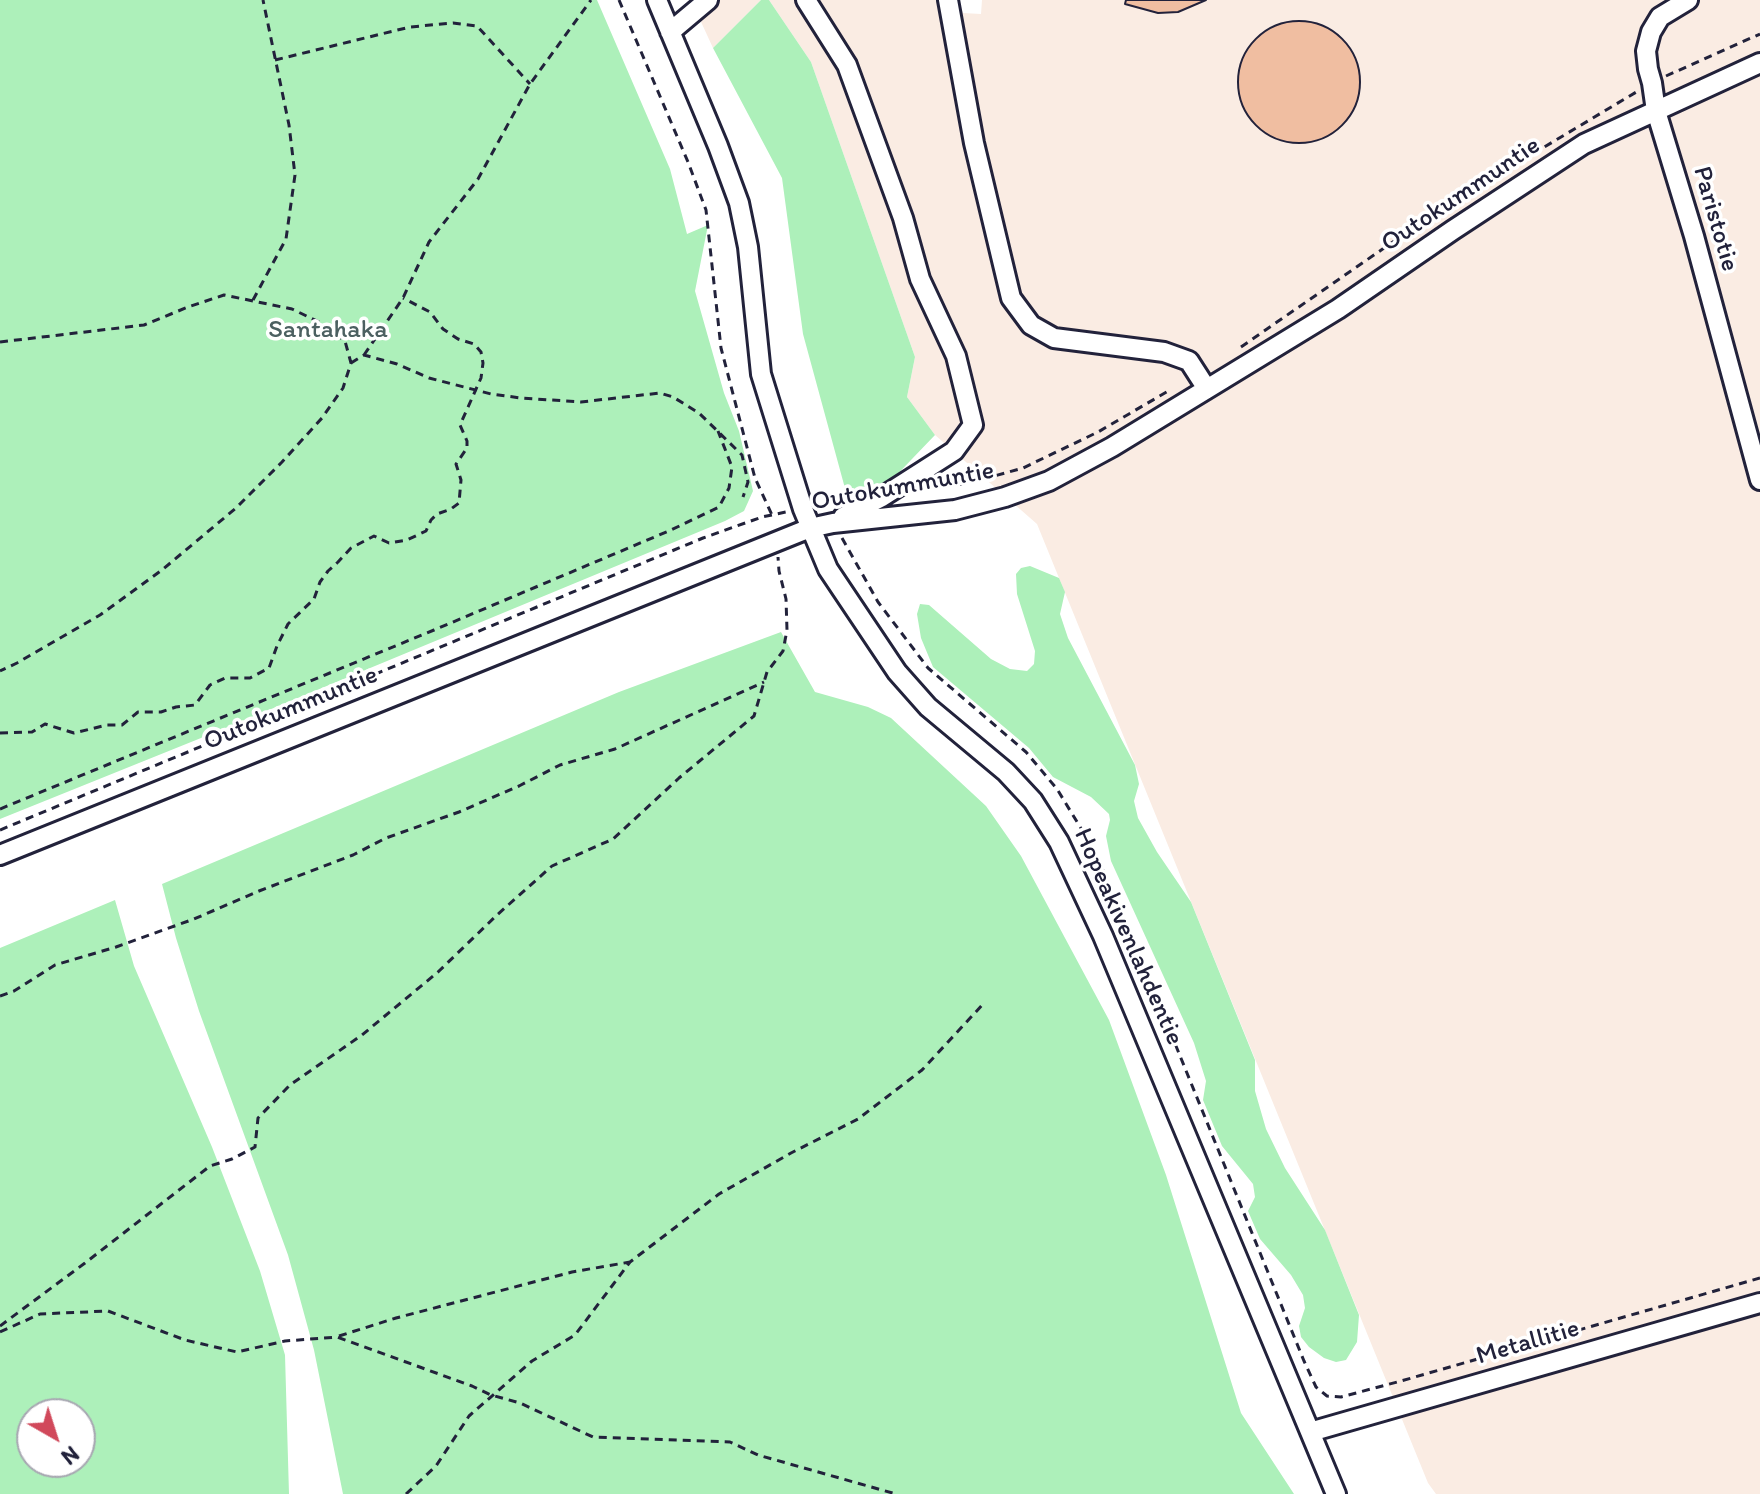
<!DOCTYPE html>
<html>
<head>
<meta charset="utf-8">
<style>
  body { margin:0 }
  #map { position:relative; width:1760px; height:1494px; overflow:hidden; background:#fff; font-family:Itim,sans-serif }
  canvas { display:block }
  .north { position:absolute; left:16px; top:1398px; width:80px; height:80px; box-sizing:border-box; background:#fff; border:2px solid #a7a7b1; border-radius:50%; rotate:141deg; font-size:22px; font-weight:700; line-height:32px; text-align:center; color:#22223b }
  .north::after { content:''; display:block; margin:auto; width:28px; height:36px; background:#d1495b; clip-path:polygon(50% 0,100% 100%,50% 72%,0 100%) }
</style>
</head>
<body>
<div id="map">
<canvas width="1760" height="1494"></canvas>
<div class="north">N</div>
</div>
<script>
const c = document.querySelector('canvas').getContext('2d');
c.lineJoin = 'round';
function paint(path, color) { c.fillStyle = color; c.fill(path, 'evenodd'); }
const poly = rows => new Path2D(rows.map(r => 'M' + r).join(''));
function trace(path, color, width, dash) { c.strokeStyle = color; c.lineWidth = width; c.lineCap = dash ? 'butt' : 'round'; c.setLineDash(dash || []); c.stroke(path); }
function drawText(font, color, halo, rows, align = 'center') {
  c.font = font + ' Itim,sans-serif'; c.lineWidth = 7; c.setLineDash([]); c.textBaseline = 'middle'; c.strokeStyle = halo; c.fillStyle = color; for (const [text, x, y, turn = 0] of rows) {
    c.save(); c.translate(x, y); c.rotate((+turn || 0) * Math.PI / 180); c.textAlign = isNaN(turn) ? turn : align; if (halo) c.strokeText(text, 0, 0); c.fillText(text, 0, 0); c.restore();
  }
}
paint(poly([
  [691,0,761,0,713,48],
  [769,0,959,0,963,13,981,14,982,0,1760,0,1760,1494,1436,1494,1428,1483,1037,524,935,435,907,397,915,357,811,62]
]), '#faece3');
paint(poly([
  [0,0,597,0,670,169,687,234,708,225,695,291,724,393,739,431,753,491,744,511,725,521,206,736,0,819],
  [761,0,769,0,811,62,915,357,907,397,935,435,888,484,846,492,803,334,782,178,713,48],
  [1030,566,1059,578,1065,592,1060,614,1068,638,1135,765,1139,784,1134,801,1138,818,1157,852,1191,902,1255,1060,1255,1091,1266,1129,1285,1168,1325,1230,1359,1315,1357,1342,1346,1360,1336,1362,1324,1358,1309,1347,1301,1337,1299,1326,1305,1308,1303,1295,1291,1275,1260,1239,1248,1211,1255,1197,1253,1184,1222,1146,1203,1100,1206,1081,1194,1043,1111,861,1106,836,1110,820,1109,814,1091,797,1053,777,1029,748,933,667,921,638,917,614,920,604,929,605,991,659,1010,669,1027,671,1034,664,1035,651,1017,594,1016,574,1021,568],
  [781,632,815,692,868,707,891,718,986,806,1021,856,1109,1020,1166,1175,1241,1413,1294,1494,343,1494,314,1350,288,1255,199,1011,176,938,162,884,619,692],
  [115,900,134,966,212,1147,260,1271,285,1355,289,1494,0,1494,0,948],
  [32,1414,80,1414,80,1462,32,1462]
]), '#adf0ba');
const building = poly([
  [1126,0,1206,0,1178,12,1158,13,1125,4,1126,0],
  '1238 82a61 61 0 1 1 122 0a61 61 0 1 1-122 0Z'
]);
paint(building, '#f0bea1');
trace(building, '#22223b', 2);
const minor = poly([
  [657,0,718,146,739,203,748,247,761,374,803,509,828,569,897,672,928,707,1006,772,1033,801,1059,842,1103,936,1336,1494],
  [806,0,847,65,903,218,920,279,956,356,973,425,954,451,882,497,843,517],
  [948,0,974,143,1011,298,1031,325,1054,338,1164,352,1189,361,1207,389],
  [1688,0,1660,17,1651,32,1646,51,1648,69,1652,83,1656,111,1694,236,1760,480],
  [670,32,708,0],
  [0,855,810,528,833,523,955,510,1005,497,1049,481,1112,447,1338,309,1453,230,1584,144,1760,63],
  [1310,1432,1760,1303]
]);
trace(minor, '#22223b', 24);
trace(poly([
  [619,0,688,162,706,210,721,348,755,478,772,515],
  [275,60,410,27,453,23,477,26,530,84],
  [1666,76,1760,34],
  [253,300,286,239,295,175,289,125,263,0],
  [0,342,144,325,188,307,224,295,292,309,323,324,345,341,351,363,343,388,322,418,282,462,236,508,162,570,100,615,17,663,0,671],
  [1241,347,1439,210,1638,91],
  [364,355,403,298,429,242,478,179,530,84,591,0],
  [351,363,364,355,397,364,429,378,491,394,521,398,581,402,660,393,673,397,699,413,742,455,748,482,743,497],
  [928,489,969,483,1023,468,1098,432,1170,390],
  [842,538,878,602,928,668,1026,752,1057,789,1082,830,1102,868,1150,982,1304,1361,1316,1387,1327,1396,1341,1397,1401,1381,1760,1278],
  [0,733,32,732,45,724,74,733,107,725,122,725,138,712,161,712,176,707,195,705,210,685,225,678,250,678,269,668,277,646,288,624,314,599,320,582,328,571,338,562,351,548,374,536,389,543,407,540,426,531,431,520,437,514,451,509,459,503,461,480,456,464,467,448,467,441,460,425,481,378,483,363,481,352,474,344,458,339,443,329,430,312,403,298],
  [0,809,434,630,671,530,719,507,729,488,732,467,718,431],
  [0,830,703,538,762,517,786,512],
  [0,996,14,991,55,965,116,947,194,919,259,891,353,855,386,838,459,812,519,786,560,765,615,749,764,682],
  [0,1326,85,1263,210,1166,232,1159,255,1147,258,1118,290,1085,362,1035,438,972,497,915,552,866,613,839,679,778,754,716,767,672,783,651,787,630,786,599,779,571,778,557],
  [0,1332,40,1314,108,1311,185,1340,237,1352,285,1341,337,1337,472,1386,491,1395,520,1403,593,1437,730,1442,758,1455,896,1494],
  [339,1336,396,1318,572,1272,630,1262],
  [406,1494,436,1466,469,1416,532,1361,575,1335,630,1262,719,1194,791,1153,858,1119,922,1070,985,1002]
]), '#22223b', 3, [8, 6]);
trace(minor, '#fff', 18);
drawText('26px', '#22223b', '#fff', [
  ["Outokummuntie",1461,195,-34],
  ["Paristotie",1715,219,74],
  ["Outokummuntie",903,487,-10],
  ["Outokummuntie",291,709,-22],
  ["Hopeakivenlahdentie",1128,937,66],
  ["Metallitie",1528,1343,-16]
]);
drawText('26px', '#4c6061', '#fff', [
  ["Santahaka",328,330]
]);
</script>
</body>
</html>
